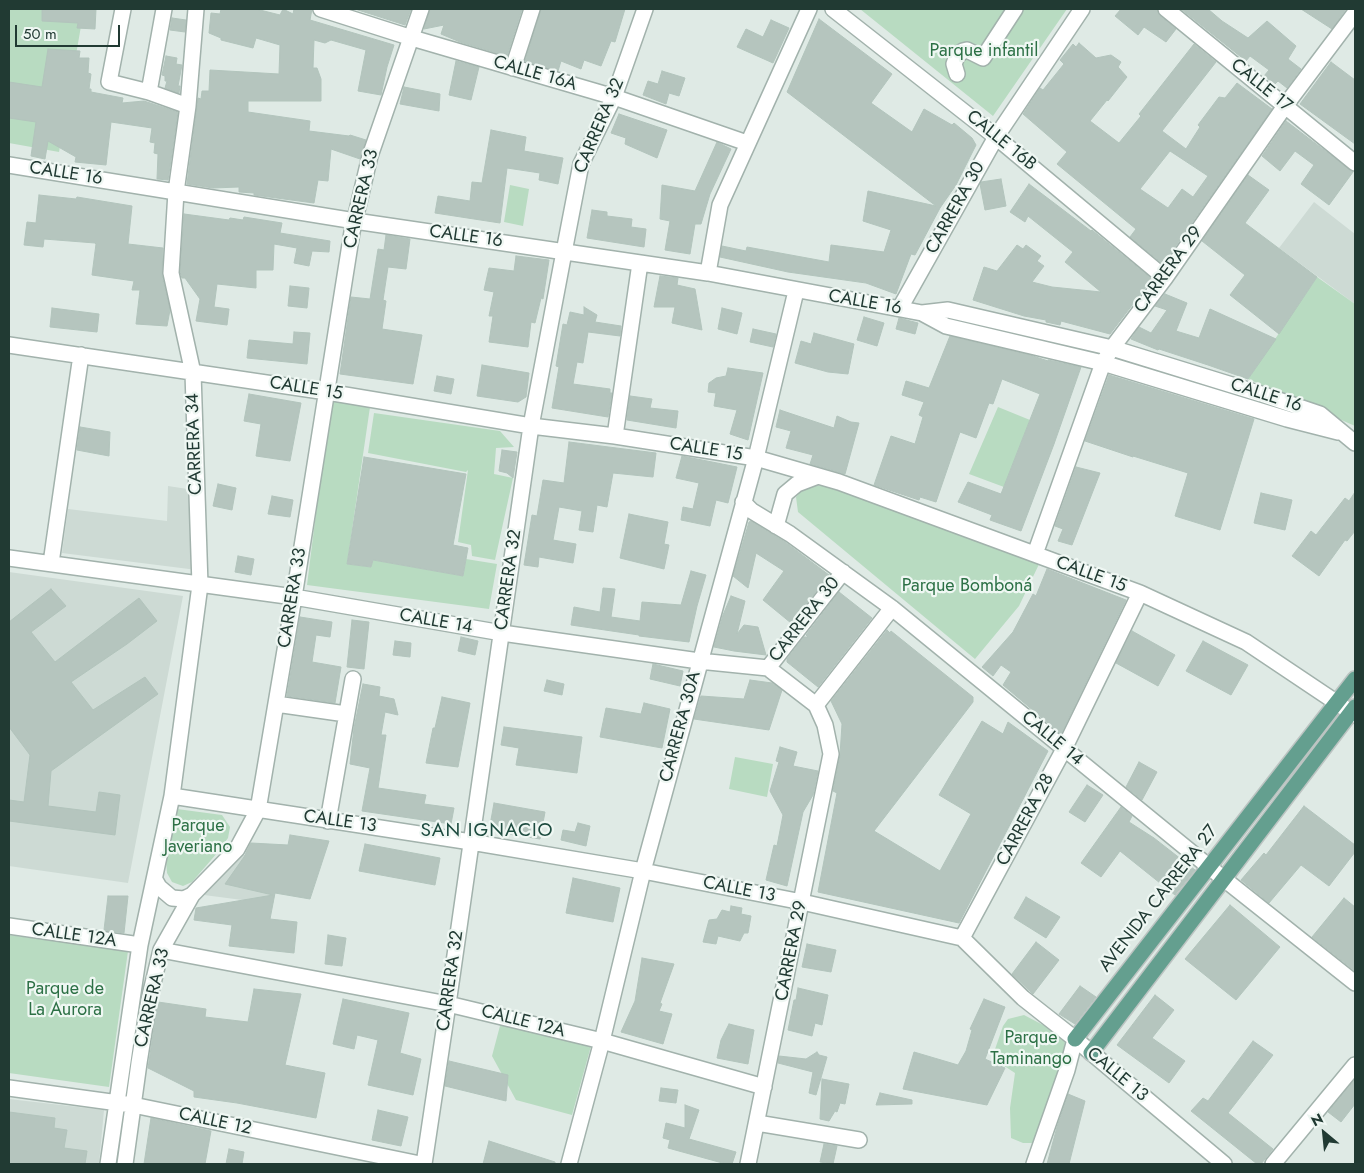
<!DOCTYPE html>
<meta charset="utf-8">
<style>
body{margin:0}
#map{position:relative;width:1364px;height:1173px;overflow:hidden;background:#dfeae5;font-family:Jost,sans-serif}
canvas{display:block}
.frame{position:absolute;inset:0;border:10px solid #213a33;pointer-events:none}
.north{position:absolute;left:1299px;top:1108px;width:50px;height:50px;-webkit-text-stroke:4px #eff7f3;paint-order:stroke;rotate:332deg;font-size:14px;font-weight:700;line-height:20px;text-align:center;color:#213a33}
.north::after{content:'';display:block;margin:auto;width:18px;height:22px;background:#213a33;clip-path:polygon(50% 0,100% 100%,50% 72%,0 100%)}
.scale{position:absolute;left:15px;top:25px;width:105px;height:22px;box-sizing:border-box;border:2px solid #213a33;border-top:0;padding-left:6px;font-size:15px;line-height:18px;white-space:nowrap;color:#213a33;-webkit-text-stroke:4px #eff7f3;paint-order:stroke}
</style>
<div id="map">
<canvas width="1364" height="1173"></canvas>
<div class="frame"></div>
<div class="north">N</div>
<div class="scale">50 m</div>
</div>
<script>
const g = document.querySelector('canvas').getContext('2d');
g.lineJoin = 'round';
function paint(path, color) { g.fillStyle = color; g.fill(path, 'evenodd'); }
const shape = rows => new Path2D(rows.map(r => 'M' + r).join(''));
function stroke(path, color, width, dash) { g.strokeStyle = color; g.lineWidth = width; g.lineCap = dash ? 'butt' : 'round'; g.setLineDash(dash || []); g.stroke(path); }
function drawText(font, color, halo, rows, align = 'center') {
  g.font = font + ' Jost,sans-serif'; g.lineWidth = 4.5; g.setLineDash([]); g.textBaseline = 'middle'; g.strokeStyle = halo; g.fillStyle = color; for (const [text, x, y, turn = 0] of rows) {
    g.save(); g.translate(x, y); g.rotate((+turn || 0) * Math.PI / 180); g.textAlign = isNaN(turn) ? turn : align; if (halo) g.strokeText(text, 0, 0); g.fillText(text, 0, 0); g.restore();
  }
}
paint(shape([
 [1314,202,1355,234,1355,304,1279,248],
 [168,486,194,490,197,570,62,553,68,509,167,521],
 [9,572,183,596,128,883,9,866],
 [247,843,284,845,273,904,204,895,236,854,245,855],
 [9,1099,104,1110,99,1164,9,1164]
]), '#cddad4');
paint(shape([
 [9,9,84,9,59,152,9,143],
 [860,9,1067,9,993,116],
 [510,185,529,189,523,226,504,222],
 [1317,277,1355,304,1355,426,1248,379],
 [330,401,370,407,347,564,371,567,373,560,463,576,466,559,497,564,489,609,307,585],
 [998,407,1030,420,1004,487,969,474],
 [374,413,500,431,514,447,496,448,494,474,513,478,495,560,472,556,471,545,458,542,468,470,466,472,368,453],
 [806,486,827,486,1041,560,1019,606,975,659,798,512,796,497],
 [735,757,773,764,767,797,729,789],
 [177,809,222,815,230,827,228,838,218,852,192,882,183,886,172,882,167,873,166,861],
 [9,935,128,951,109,1087,9,1073],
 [1024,1015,1045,1026,1065,1041,1060,1078,1033,1143,1023,1143,1011,1138,1010,1108,1015,1073,992,1058,1003,1026,1008,1019],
 [501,1022,591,1046,572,1115,516,1100,492,1056]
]), '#b8dbc1');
const building = shape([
 [42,9,96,9,95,29,77,28,78,23,42,21,42,9],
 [221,9,256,9,280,15,283,9,293,14,294,9,312,9,310,20,394,45,387,67,381,95,358,91,366,50,331,40,325,43,314,40,313,68,317,68,321,79,321,101,248,101,248,112,310,121,309,131,349,136,350,135,366,140,360,159,331,149,328,181,318,180,314,203,254,195,254,193,239,192,239,187,213,188,187,184,198,98,201,99,202,91,209,91,210,70,279,74,280,45,256,38,253,48,221,40,221,38,209,33,211,13,220,14,221,9],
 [355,9,411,9,405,25,355,9],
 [430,9,522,9,507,56,460,42,441,34,444,25,424,29,430,9],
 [541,9,625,9,615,42,611,41,601,66,584,60,581,69,561,61,558,71,525,61,541,9],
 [1121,9,1157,9,1160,16,1176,29,1166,42,1144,27,1138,35,1115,16,1121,9],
 [1181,9,1208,9,1222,21,1248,38,1267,21,1296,46,1288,59,1301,69,1287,88,1278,81,1275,84,1264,76,1269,70,1250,56,1246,61,1181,9],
 [1301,9,1346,9,1332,29,1301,9],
 [172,18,186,20,185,32,170,30,172,18],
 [819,19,892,74,871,103,912,132,924,109,952,125,954,123,972,138,976,145,956,185,940,208,915,255,911,254,896,294,866,283,788,272,720,257,722,246,746,251,747,247,829,262,831,245,884,252,891,230,863,221,868,191,936,206,787,92,819,19],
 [771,20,789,28,773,63,737,47,746,29,763,37,771,20],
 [1079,43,1096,58,1111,55,1121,62,1118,67,1127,77,1108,101,1107,100,1090,121,1119,143,1141,116,1139,114,1194,44,1216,62,1162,131,1186,149,1200,127,1198,125,1219,97,1225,98,1237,83,1272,109,1163,264,1130,237,1136,229,1057,164,1067,152,1023,114,1040,88,1043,90,1064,64,1060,60,1073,44,1076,47,1079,43],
 [1170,151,1208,176,1193,197,1182,189,1168,208,1140,189,1170,151],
 [48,49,80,51,79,58,89,58,88,73,91,74,89,89,91,89,91,92,123,98,122,103,144,101,178,112,168,180,157,179,158,154,154,153,155,143,150,142,152,128,111,122,106,165,75,162,76,157,48,141,45,159,31,156,36,122,9,118,9,82,42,87,48,49],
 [166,56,177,58,176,64,182,65,178,86,180,86,179,93,165,88,167,81,165,81,165,76,162,75,166,56],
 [456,61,479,67,471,100,449,95,456,61],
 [1331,62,1355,80,1355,144,1300,104,1331,62],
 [662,71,685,78,679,96,669,93,666,104,643,95,648,81,658,84,662,71],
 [404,87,440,94,439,111,400,104,404,87],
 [619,114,667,130,657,158,625,144,626,138,611,133,619,114],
 [1286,121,1353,172,1329,205,1301,184,1314,165,1295,151,1280,171,1262,156,1286,121],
 [491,130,526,137,524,151,563,158,558,184,539,180,540,173,507,168,500,223,435,213,438,196,470,201,472,182,482,183,491,130],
 [717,142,731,149,710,194,701,224,695,224,690,254,665,250,670,221,660,219,662,185,695,191,717,142],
 [1248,175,1269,190,1245,223,1317,277,1279,334,1230,295,1245,275,1202,241,1248,175],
 [1001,179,1006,206,985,210,980,184,981,182,1001,179],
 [1029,184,1091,231,1092,230,1152,279,1110,334,1061,321,1060,325,1046,322,1046,320,1024,316,973,300,984,267,997,271,1017,245,1023,249,1026,245,1041,256,1037,261,1044,266,1032,282,1052,287,1101,292,1065,262,1073,252,1028,216,1025,222,1010,212,1029,184],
 [39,195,76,199,77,197,132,206,128,244,163,248,162,275,170,310,167,326,136,324,140,290,132,290,134,281,92,275,96,244,95,243,44,239,43,247,24,245,27,222,36,223,39,195],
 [592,210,607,212,607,216,632,219,631,227,646,229,644,247,587,238,592,210],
 [184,214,229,220,230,218,243,220,244,217,282,223,280,233,330,241,329,252,312,251,309,266,294,263,297,248,274,244,273,270,256,270,256,288,217,284,214,307,229,309,227,325,196,321,200,299,185,278,182,278,180,272,184,214],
 [386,235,410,239,406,269,388,267,383,300,386,301,382,329,422,335,413,384,340,374,351,297,370,299,378,249,384,250,386,235],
 [516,256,549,260,543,299,541,298,535,323,531,322,528,347,489,342,493,316,489,316,494,292,484,290,489,268,514,271,516,256],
 [660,276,678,278,677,285,695,289,702,330,672,323,675,307,654,307,660,276],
 [290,286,309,288,307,308,288,306,290,286],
 [1165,294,1187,303,1176,331,1199,338,1210,309,1276,339,1248,379,1208,365,1159,349,1158,350,1131,339,1139,327,1151,333,1167,310,1155,306,1165,294],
 [584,307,597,315,595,322,621,326,620,336,588,332,583,363,577,362,573,384,610,389,610,393,612,393,608,417,552,408,559,367,556,366,563,324,567,325,570,312,584,315,584,307],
 [52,308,99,314,97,332,50,327,52,308],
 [722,308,742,313,737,334,718,329,722,308],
 [864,317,884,323,877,346,857,340,864,317],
 [899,318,918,323,915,334,896,329,899,318],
 [753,329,776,334,773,347,750,342,753,329],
 [294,332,310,333,307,364,247,358,249,340,293,344,294,332],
 [814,333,854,344,848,374,828,372,795,363,801,341,811,344,814,333],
 [950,336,1030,355,1048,361,1048,360,1081,367,1054,444,1021,531,990,520,992,515,958,502,968,482,1001,494,1040,394,1002,379,993,404,989,403,976,438,960,432,936,502,920,497,919,500,874,485,891,436,915,444,923,417,919,415,924,402,902,395,906,381,929,388,950,336],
 [482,365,529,373,526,397,518,402,477,396,482,365],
 [728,368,763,373,748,440,730,434,737,410,714,406,716,393,708,392,709,383,716,378,726,376,728,368],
 [1109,375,1254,419,1220,530,1175,516,1188,473,1133,456,1133,457,1085,441,1109,375],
 [437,376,454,379,451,394,434,391,437,376],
 [249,394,301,403,290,461,256,456,261,424,244,421,249,394],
 [630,396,652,399,650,408,678,411,676,428,627,420,630,396],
 [780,410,834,428,837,416,851,422,859,423,845,474,810,464,813,455,786,448,791,431,776,427,780,410],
 [80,427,110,432,109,456,77,450,80,427],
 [569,442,656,453,653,477,613,473,607,507,597,505,593,532,579,530,582,511,559,507,553,540,576,544,573,563,539,557,538,567,524,565,532,515,537,516,543,480,564,483,569,442],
 [502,450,517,452,513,478,507,473,499,471,502,450],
 [682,456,737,467,728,503,716,500,710,526,681,520,683,507,693,509,699,483,676,478,682,456],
 [364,457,466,474,453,545,468,548,463,576,373,560,371,567,347,564,364,457],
 [1076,467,1100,473,1072,545,1058,541,1063,529,1055,526,1076,467],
 [218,484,236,488,232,510,213,506,218,484],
 [1355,492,1355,531,1347,541,1345,540,1319,576,1292,556,1311,531,1316,535,1345,498,1349,501,1355,492],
 [1261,493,1292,500,1285,530,1254,523,1261,493],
 [272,496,293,500,290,517,268,514,272,496],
 [629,514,668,522,664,544,669,545,664,569,620,558,629,514],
 [751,521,785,542,829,575,791,623,763,600,784,571,756,553,748,588,733,576,749,522,751,521],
 [238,556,254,559,251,575,235,572,238,556],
 [1047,569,1126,600,1061,734,1003,685,1011,672,1001,665,993,676,982,667,1013,632,1033,594,1036,596,1047,569],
 [691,571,706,575,697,606,689,642,639,636,639,635,571,625,574,607,600,612,603,588,615,589,611,617,640,621,642,602,681,605,691,571],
 [51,589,66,606,31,632,55,662,139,598,157,621,127,644,71,682,93,710,145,677,158,694,51,771,48,806,96,812,99,792,120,795,115,835,9,821,9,800,24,802,30,755,9,727,9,622,51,589],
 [839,592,872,618,818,687,787,662,787,659,804,637,808,637,806,635,839,592],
 [731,596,745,601,737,634,744,625,758,627,766,655,734,651,714,647,723,615,731,596],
 [300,617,332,622,330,637,316,635,312,662,341,667,335,703,287,696,300,617],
 [352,620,369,622,364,669,347,667,352,620],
 [887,630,890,633,891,631,973,697,973,702,874,831,940,871,971,814,939,795,982,721,1003,734,1008,722,1048,751,959,923,818,892,837,793,833,791,840,755,842,724,831,701,887,630],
 [1132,631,1175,655,1158,686,1116,663,1132,631],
 [461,637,478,641,475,655,458,651,461,637],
 [395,641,411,643,410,657,393,655,395,641],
 [1203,641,1248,665,1231,695,1186,671,1203,641],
 [653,664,683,671,680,686,650,679,653,664],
 [547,680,564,684,562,695,544,691,547,680],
 [750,680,772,683,782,690,769,730,694,719,701,696,744,699,750,680],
 [363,684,380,687,379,696,394,699,398,715,385,712,381,735,386,735,378,788,426,795,424,804,454,808,451,824,362,811,370,768,350,764,354,728,363,684],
 [442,697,470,703,458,767,426,763,433,728,435,728,442,697],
 [644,703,670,709,662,748,600,737,606,708,641,714,644,703],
 [504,727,582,737,577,773,516,765,519,748,501,745,504,727],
 [780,747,797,752,793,766,818,771,813,795,803,812,787,886,766,880,774,845,777,846,783,815,770,791,779,762,776,761,780,747],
 [1139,762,1157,772,1142,800,1126,787,1139,762],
 [1087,785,1103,795,1085,822,1069,812,1087,785],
 [494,803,545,812,540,839,489,831,494,803],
 [1304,806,1355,845,1355,852,1329,886,1301,865,1269,903,1241,880,1264,853,1266,855,1304,806],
 [1121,807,1132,816,1129,822,1154,838,1195,870,1175,895,1120,851,1101,877,1081,863,1121,807],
 [578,823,590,826,586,846,561,840,563,830,575,832,578,823],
 [290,835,329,841,310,899,275,893,270,919,297,922,294,953,229,946,232,925,194,920,196,908,273,895,225,884,244,857,251,843,288,845,290,835],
 [365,844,440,858,435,885,359,871,365,844],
 [573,878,620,888,613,922,566,913,573,878],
 [108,896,128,896,124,933,104,930,108,896],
 [1026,897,1060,917,1046,938,1014,918,1026,897],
 [1344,898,1355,907,1355,971,1312,937,1344,898],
 [1230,905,1280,947,1236,1000,1185,959,1230,905],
 [731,906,742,908,741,914,751,916,748,933,744,933,740,941,718,936,716,944,703,942,709,920,717,919,722,910,730,912,731,906],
 [328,935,346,938,342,966,325,964,328,935],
 [1036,942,1059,960,1033,994,1012,974,1036,942],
 [807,944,836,950,831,972,802,967,807,944],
 [642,958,674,964,660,1003,662,1004,659,1011,672,1014,663,1044,621,1032,635,1001,642,958],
 [1080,986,1096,997,1075,1024,1059,1014,1080,986],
 [798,988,828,995,822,1025,815,1023,812,1036,788,1030,794,1000,796,1000,798,988],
 [254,989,301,994,285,1065,325,1073,316,1118,237,1103,194,1097,194,1091,148,1068,158,1002,206,1009,205,1017,248,1022,254,989],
 [1155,995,1174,1010,1152,1038,1185,1061,1169,1083,1117,1045,1155,995],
 [343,999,409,1013,400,1053,421,1059,413,1095,368,1085,378,1040,357,1035,354,1049,333,1044,343,999],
 [984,999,1005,1007,985,1059,1005,1068,987,1105,903,1089,914,1052,958,1065,966,1051,972,1030,970,1029,984,999],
 [729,1024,754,1030,748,1064,717,1058,721,1040,729,1024],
 [1253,1041,1273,1055,1228,1113,1273,1149,1261,1164,1257,1164,1191,1111,1203,1098,1208,1101,1253,1041],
 [817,1052,819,1055,827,1057,816,1095,809,1093,813,1072,778,1063,779,1056,806,1059,817,1052],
 [449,1061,508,1075,506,1101,445,1086,449,1061],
 [822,1079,849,1084,845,1104,840,1103,837,1112,835,1111,829,1121,820,1119,822,1079],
 [1355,1079,1355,1104,1341,1122,1328,1112,1355,1079],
 [661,1088,678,1090,676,1103,659,1101,661,1088],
 [880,1093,912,1100,912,1104,876,1105,880,1093],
 [1068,1094,1085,1101,1069,1164,1047,1164,1057,1127,1068,1094],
 [685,1105,699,1110,689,1139,736,1152,732,1164,726,1164,668,1148,670,1140,663,1138,666,1123,685,1128,685,1105],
 [378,1110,408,1117,401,1146,372,1140,378,1110],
 [9,1112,55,1118,54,1128,67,1130,64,1148,87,1151,85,1164,9,1164,9,1112],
 [151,1118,211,1131,205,1164,144,1164,151,1118],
 [489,1141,555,1162,555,1164,483,1164,489,1141],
 [824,1144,837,1146,833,1164,820,1162,824,1144],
 [229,1149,244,1152,242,1164,226,1164,229,1149]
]);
paint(building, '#b5c5be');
stroke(building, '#b2c4bc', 1);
const minor = shape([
 [123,9,109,82,149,92,188,106],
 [321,9,412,38,614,97,747,143],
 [833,9,996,137,1165,278],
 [1166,9,1355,163],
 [513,68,532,9],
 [957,74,954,64,957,56,963,51,967,50,983,58,1015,9],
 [149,92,164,9],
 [9,165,355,221,708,273,922,313,948,310,1112,348,1261,394,1320,414,1355,443],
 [708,273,720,205,809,9],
 [900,308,996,137,1082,9],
 [922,313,946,326,1103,363,1287,419,1338,432],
 [9,345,327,392,531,426,615,436,756,458,839,482,1140,593,1246,642,1355,715],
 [615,436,640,263],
 [743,502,752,511,790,534,892,608,1224,879,1355,983],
 [776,526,785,494,797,484,818,476],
 [1035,554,1103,363,1112,348,1165,278,1285,106,1355,13],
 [9,558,294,597,502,633,699,661,768,668,816,705,825,725,831,754,748,1164],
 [51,563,81,355],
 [768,668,843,572],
 [276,704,346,714],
 [816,705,892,608],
 [172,796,471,842,643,871,802,902,962,938,1023,998,1075,1039,1224,1164],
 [328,821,353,679],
 [155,880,159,887,172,898,184,899,192,895],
 [9,926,140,945],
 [962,938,1064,749,1140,593],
 [161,950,448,1004,602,1041,764,1087],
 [9,1088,133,1105,420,1164],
 [757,1123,859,1140],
 [108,1164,140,945,172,796,200,585,193,373,171,273,176,192,188,106,196,9],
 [125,1164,139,1063,149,1000,161,950,192,895,237,849,258,810,294,597,352,232,370,156,421,9],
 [424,1164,448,1004,531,426,564,252,581,164,614,97,645,9],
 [569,1164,602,1041,643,871,756,458,796,291],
 [1034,1164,1067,1070,1075,1039],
 [1273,1164,1355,1065]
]);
const major = shape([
 [1075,1039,1355,679],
 [1091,1053,1355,707]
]);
stroke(minor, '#a2b2ac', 18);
stroke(major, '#bcc4c2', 18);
stroke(minor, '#fff', 15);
stroke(major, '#649f8f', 15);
drawText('18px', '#2c7045', '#eff7f3', [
 ["Parque infantil",984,52],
 ["Parque Bomboná",967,587],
 ["Parque",198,827],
 ["Javeriano",198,848],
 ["Parque de",65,990],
 ["La Aurora",65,1011],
 ["Parque",1031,1039],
 ["Taminango",1031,1060]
]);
drawText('18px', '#213a33', '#eff7f3', [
 ["CALLE 16A",535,74,16],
 ["CALLE 17",1261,86,39],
 ["CARRERA 32",600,126,-67],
 ["CALLE 16B",1001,141,39],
 ["CALLE 16",66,174,9],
 ["CARRERA 33",362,199,-77],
 ["CARRERA 30",956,208,-61],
 ["CALLE 16",466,237,8],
 ["CARRERA 29",1169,270,-54],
 ["CALLE 16",865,303,10],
 ["CALLE 15",306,389,9],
 ["CALLE 16",1266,396,18],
 ["CARRERA 34",195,444,-92],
 ["CALLE 15",706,450,9],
 ["CALLE 15",1091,575,20],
 ["CARRERA 32",509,580,-82],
 ["CARRERA 33",293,598,-81],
 ["CARRERA 30",805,620,-52],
 ["CALLE 14",436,622,10],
 ["CARRERA 30A",681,727,-75],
 ["CALLE 14",1052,739,40],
 ["CARRERA 28",1026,820,-62],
 ["CALLE 13",340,822,8],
 ["CALLE 13",739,890,11],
 ["AVENIDA CARRERA 27",1159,899,-52],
 ["CALLE 12A",74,936,8],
 ["CARRERA 29",792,951,-79],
 ["CARRERA 32",451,981,-82],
 ["CARRERA 33",153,998,-77],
 ["CALLE 12A",523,1022,14],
 ["CALLE 13",1117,1075,40],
 ["CALLE 12",215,1122,12]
]);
g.letterSpacing = '1px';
drawText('19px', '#1d4b3f', '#eff7f3', [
 ["SAN IGNACIO",487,831]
]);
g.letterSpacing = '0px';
</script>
